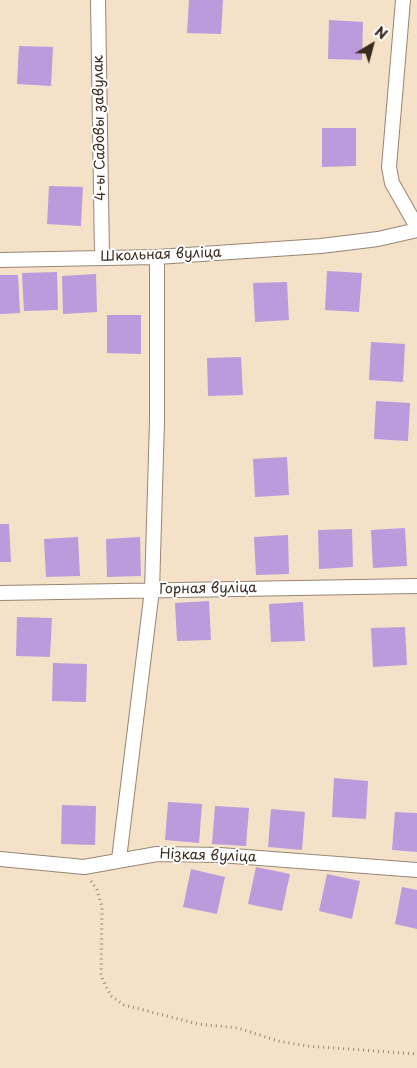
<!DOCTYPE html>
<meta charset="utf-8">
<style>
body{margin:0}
#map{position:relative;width:417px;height:1068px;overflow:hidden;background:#f5e1c8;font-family:"Playpen Sans",sans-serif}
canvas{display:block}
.north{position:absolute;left:347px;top:20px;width:50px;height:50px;-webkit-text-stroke:4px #fff;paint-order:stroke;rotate:37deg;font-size:14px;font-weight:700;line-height:20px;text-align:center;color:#3b2a1e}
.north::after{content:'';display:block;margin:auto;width:18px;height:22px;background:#3b2a1e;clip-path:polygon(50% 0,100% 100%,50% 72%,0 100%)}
</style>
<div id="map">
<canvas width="417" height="1068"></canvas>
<div class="north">N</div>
</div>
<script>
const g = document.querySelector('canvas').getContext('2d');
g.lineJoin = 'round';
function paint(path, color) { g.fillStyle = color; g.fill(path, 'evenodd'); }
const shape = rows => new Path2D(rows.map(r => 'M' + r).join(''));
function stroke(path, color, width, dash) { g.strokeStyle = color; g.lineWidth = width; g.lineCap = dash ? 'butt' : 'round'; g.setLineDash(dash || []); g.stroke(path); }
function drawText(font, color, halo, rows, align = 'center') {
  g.font = font + ' "Playpen Sans",sans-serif'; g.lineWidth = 4; g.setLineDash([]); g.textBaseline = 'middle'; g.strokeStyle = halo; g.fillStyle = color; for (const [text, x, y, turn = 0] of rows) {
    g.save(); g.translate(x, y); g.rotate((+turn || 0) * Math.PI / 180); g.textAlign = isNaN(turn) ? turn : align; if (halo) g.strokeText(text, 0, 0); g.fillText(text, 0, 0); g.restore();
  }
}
paint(shape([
 [189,0,223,0,221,34,187,33],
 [329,20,363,22,362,60,328,59],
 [19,46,53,47,51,86,17,84],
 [322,128,356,128,356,166,322,167],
 [49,186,83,187,81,226,47,224],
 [327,271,362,273,359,312,325,310],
 [57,272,58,310,24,311,22,273],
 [96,274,97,312,63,314,62,276],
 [0,275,18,275,20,313,0,314],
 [287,282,289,320,255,322,253,283],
 [107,315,141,315,141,354,107,353],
 [371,342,405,344,403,382,369,380],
 [241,357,243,395,208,396,207,358],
 [376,401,410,403,408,441,374,439],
 [287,457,289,495,255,497,253,459],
 [0,524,9,524,11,562,0,562],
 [405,528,407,566,373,568,371,530],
 [352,529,353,567,319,569,318,530],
 [288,535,289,574,256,575,254,537],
 [78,537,80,576,46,577,44,539],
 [140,537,141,576,107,577,106,539],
 [209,601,211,640,177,641,175,603],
 [303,602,305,641,271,642,269,604],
 [17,617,52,618,50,657,16,656],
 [405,627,407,665,373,667,371,628],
 [53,663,87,664,86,702,52,701],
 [334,778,368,781,366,819,332,817],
 [168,802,202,804,199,843,165,840],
 [62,805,96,806,95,845,61,844],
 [215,806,249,808,246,846,212,844],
 [271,809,305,812,302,850,268,847],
 [395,812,417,813,417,852,392,850],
 [256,867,290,874,282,911,248,904],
 [191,869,225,877,217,914,183,907],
 [327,874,360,881,352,919,319,911],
 [402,887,417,890,417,929,395,924]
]), '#bd9adc');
const street = shape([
 [98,0,102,257],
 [403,0,389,167,392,183,417,227],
 [0,260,157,257,321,246,378,239,417,230],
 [0,593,417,586],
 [0,859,84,867,157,854,220,855,417,870],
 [119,859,152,590,157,421,157,257]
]);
stroke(street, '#988673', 16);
stroke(shape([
 [91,881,97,890,102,907,101,976,111,996,124,1005,198,1024,238,1028,278,1041,307,1046,417,1054]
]), '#988673', 3, [1, 4]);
stroke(street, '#fff', 14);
drawText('14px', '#3b2a1e', '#fff', [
 ["4-ы Садовы завулак",100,128,-91],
 ["Школьная вуліца",161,255,-2],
 ["Горная вуліца",208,589,-1],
 ["Нізкая вуліца",208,856,2]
]);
</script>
